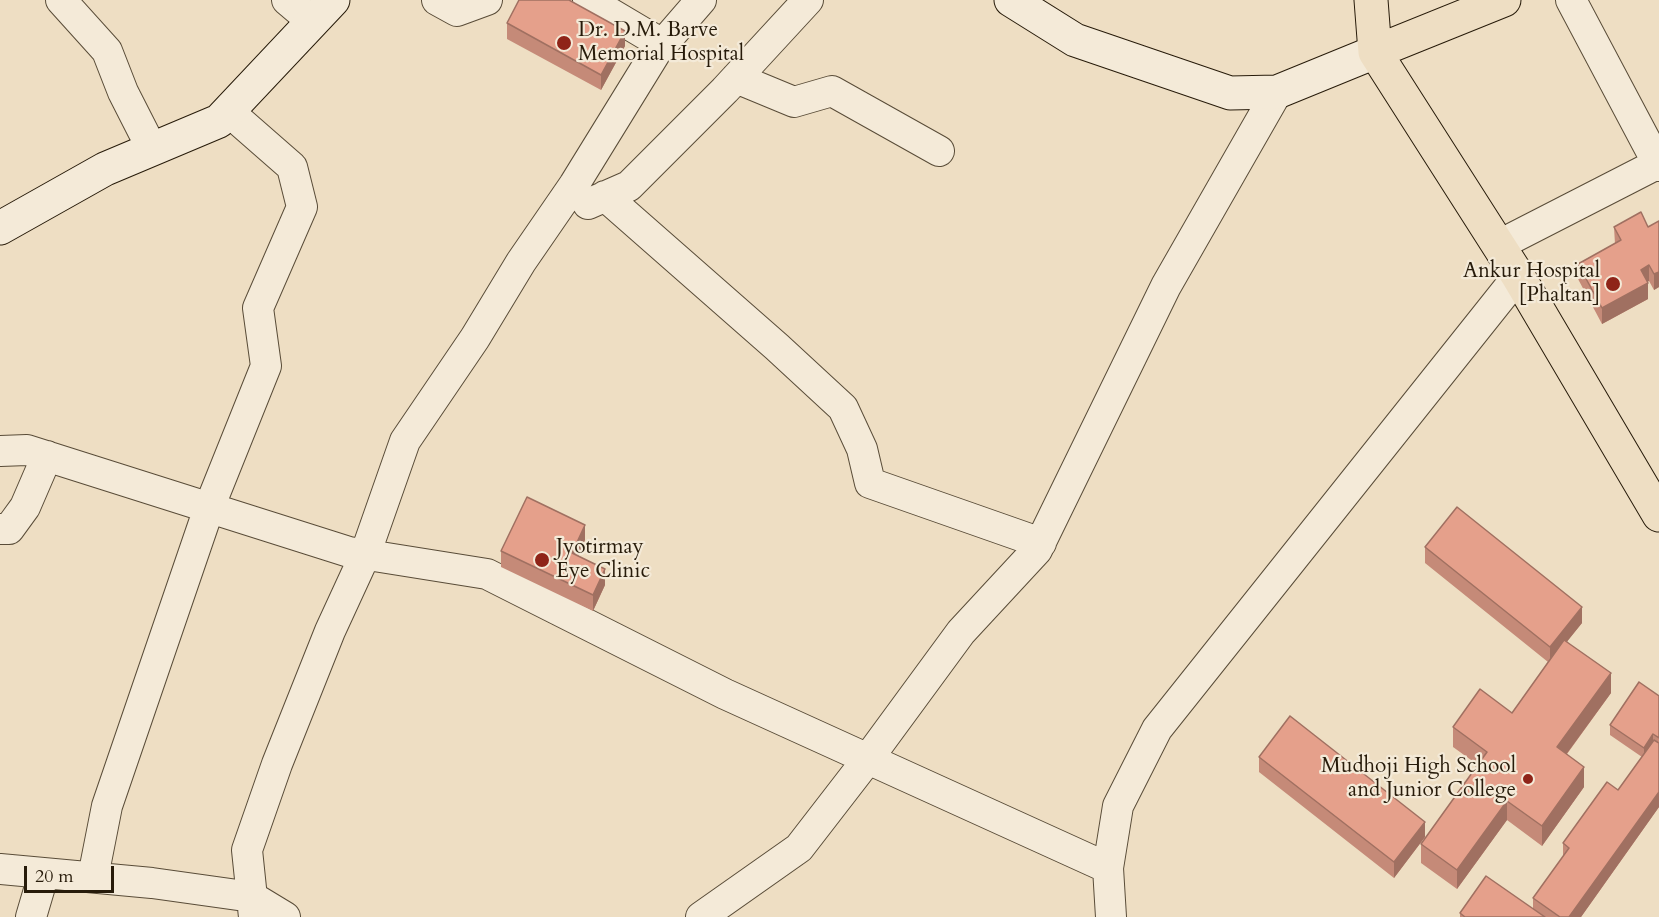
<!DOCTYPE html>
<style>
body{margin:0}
#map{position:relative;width:1659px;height:917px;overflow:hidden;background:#eedec3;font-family:Cardo,serif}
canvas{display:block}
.scale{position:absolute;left:24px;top:866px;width:90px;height:27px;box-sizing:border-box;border:3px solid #271b0a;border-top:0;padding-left:8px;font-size:18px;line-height:21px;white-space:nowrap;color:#271b0a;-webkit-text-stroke:4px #f4ead8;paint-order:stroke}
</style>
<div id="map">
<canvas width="1659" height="917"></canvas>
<div class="scale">20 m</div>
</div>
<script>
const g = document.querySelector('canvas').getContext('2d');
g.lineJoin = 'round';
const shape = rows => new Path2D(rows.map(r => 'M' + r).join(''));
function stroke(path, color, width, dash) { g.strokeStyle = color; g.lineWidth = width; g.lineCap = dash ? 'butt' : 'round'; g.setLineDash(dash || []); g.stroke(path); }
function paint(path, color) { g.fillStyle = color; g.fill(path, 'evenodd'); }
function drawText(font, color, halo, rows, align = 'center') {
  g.font = font + ' Cardo,serif'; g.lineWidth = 4.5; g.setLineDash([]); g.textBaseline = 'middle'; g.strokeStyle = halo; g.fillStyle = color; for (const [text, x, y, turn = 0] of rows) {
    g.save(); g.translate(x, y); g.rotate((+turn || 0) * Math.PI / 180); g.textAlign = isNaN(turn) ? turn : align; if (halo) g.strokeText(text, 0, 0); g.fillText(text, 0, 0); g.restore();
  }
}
const street = shape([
 [61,0,107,51,123,92,152,149],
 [287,0,313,22],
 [437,0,457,11,487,0],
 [588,0,662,44],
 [1571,0,1659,166],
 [736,78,794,102,832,91,939,151],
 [605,196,777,347,843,408,862,449,870,483,1041,543],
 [588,204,629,186,725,90,808,0],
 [1499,245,1659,163],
 [0,451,27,450,349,552,487,574,725,694,1108,868],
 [0,529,9,529,25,507,47,456],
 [0,869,152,883,252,897,285,917],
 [93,877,107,806,209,508,266,366,258,308,302,207,292,167,228,111],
 [31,917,44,873],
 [254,917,247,850,277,764,330,631,365,555,405,441,475,338,521,262,574,185,656,52,701,0],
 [701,917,799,848,867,760,961,632,1037,550,1166,286,1277,92],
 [1111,917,1108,868,1118,806,1157,729,1518,276]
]);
const secondary = shape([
 [1011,0,1075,40,1230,93,1277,92,1375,52],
 [0,228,105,169,219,121,333,0]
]);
const primary = shape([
 [1371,0,1375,52,1518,276,1659,515],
 [1375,52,1504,0]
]);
stroke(street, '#594c38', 32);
stroke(secondary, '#271b0a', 35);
stroke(primary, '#271b0a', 35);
stroke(street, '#f4ead8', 30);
stroke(secondary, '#f4ead8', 33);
stroke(primary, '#eedec3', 33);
paint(shape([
 [507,23,625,46,601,90,507,39],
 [1659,221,1659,287,1654,290,1649,281,1647,282,1648,299,1602,324,1578,279,1578,264,1615,244,1614,227,1648,227],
 [585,540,578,556,605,585,593,611,501,567,501,551],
 [1425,547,1582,623,1567,641,1611,693,1567,754,1584,787,1542,846,1507,820,1457,889,1421,863,1421,844,1478,765,1453,747,1453,727,1512,713,1548,662,1425,563],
 [1659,696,1659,807,1581,917,1460,917,1460,913,1533,909,1533,898,1563,857,1563,843,1618,790,1642,757,1610,735,1610,725],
 [1259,757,1425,837,1394,878,1259,772]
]), '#c58a78');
paint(shape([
 [625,31,625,46,601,90,601,75],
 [1649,265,1649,281,1641,285,1641,270],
 [1659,272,1659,287,1654,290,1654,274],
 [1648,283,1648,299,1602,324,1602,308],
 [585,525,585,540,572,569,572,553],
 [605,569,605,585,593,611,593,595],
 [1582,607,1582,623,1550,663,1550,647],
 [1611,673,1611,693,1557,767,1557,747],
 [1653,734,1653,745,1644,758,1644,748],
 [1584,767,1584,787,1542,846,1542,826],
 [1659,792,1659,807,1581,917,1569,917],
 [1507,801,1507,820,1457,889,1457,870],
 [1425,822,1425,837,1394,878,1394,862]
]), '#a07061');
const building = shape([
 [519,0,569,0,625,31,601,75,507,23,519,0],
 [1641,212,1648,227,1659,221,1659,272,1654,274,1649,265,1641,270,1648,283,1602,308,1578,264,1621,240,1614,227,1641,212],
 [527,497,585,525,572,553,605,569,593,595,501,551,527,497],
 [1457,507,1582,607,1550,647,1425,547,1457,507],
 [1564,640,1611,673,1557,747,1584,767,1542,826,1507,801,1457,870,1421,844,1487,752,1453,727,1480,689,1512,713,1564,640],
 [1639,682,1659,696,1659,738,1653,734,1644,748,1610,725,1639,682],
 [1290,716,1425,822,1394,862,1259,757,1290,716],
 [1654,740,1659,743,1659,792,1569,917,1560,917,1533,898,1569,848,1563,843,1607,782,1618,790,1654,740],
 [1486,876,1545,917,1465,917,1460,913,1486,876]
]);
paint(building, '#e5a08b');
stroke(building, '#a07061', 1.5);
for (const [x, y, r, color] of [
 [564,43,8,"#8f2418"],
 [1613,284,8,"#8f2418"],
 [542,560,8,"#8f2418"],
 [1528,779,6,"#8f2418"]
]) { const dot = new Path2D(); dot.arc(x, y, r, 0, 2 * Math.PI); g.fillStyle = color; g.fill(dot); stroke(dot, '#f4ead8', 2); }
drawText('21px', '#271b0a', '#f4ead8', [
 ["Dr. D.M. Barve",578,31],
 ["Memorial Hospital",578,55],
 ["Ankur Hospital",1600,272,"right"],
 ["[Phaltan]",1600,296,"right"],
 ["Jyotirmay",556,548],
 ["Eye Clinic",556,572],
 ["Mudhoji High School",1516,767,"right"],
 ["and Junior College",1516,791,"right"]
], 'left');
</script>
